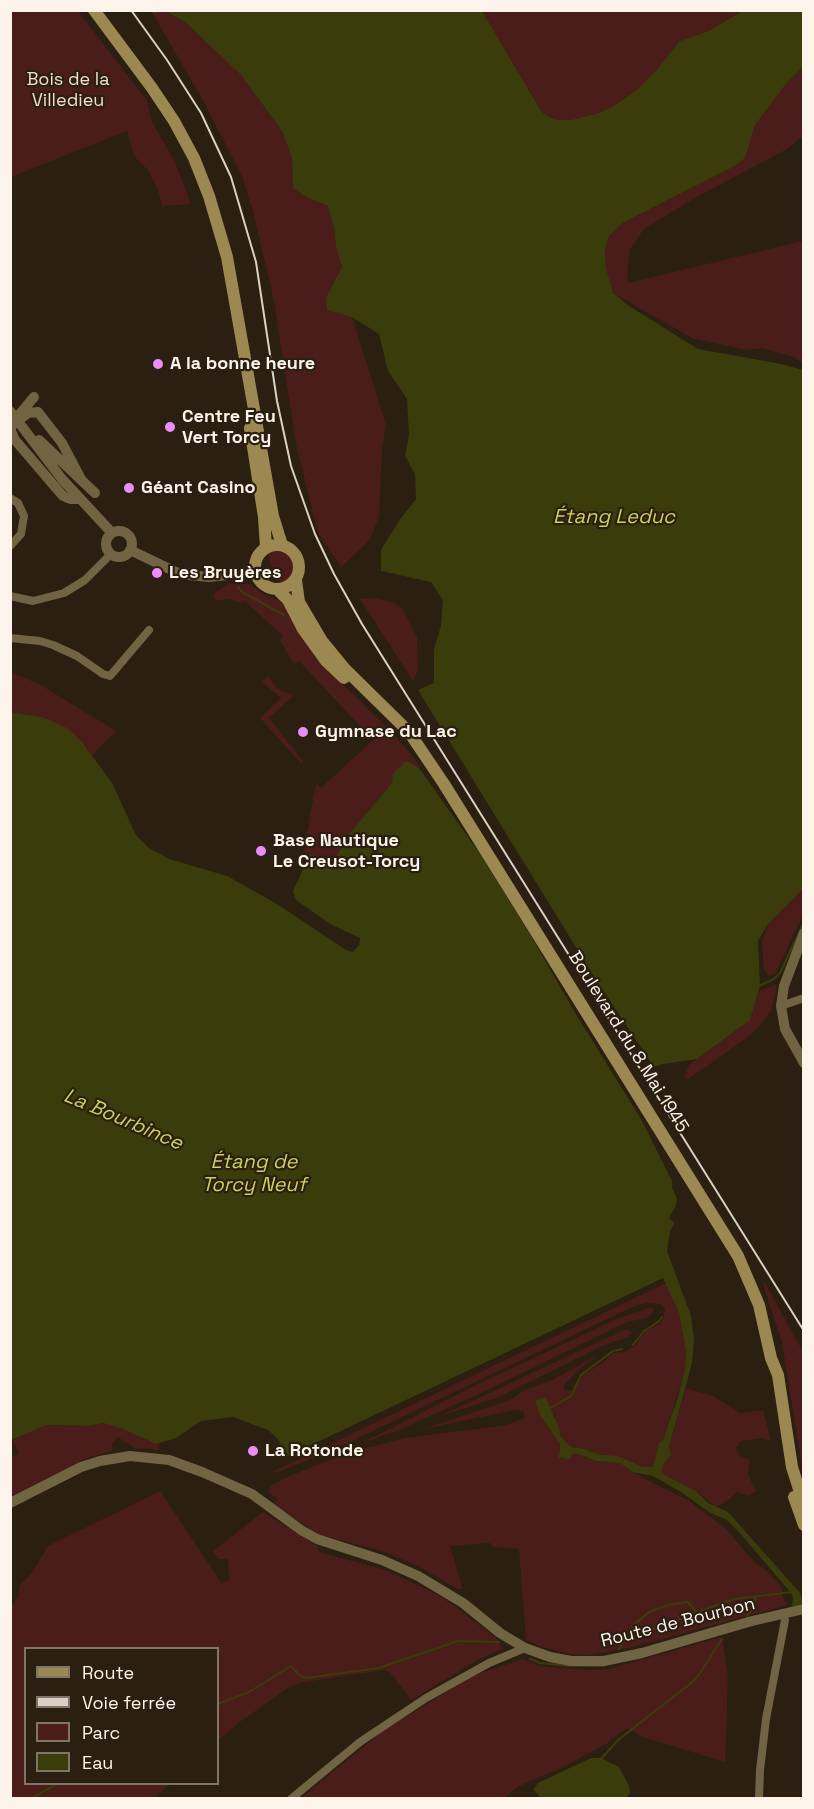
<!DOCTYPE html>
<meta charset="utf-8">
<style>
body{margin:0}
#map{position:relative;width:814px;height:1809px;overflow:hidden;background:#2b1f12;font-family:"Space Grotesk",sans-serif}
canvas{display:block}
.frame{position:absolute;inset:0;border:12px solid #fcf3eb;pointer-events:none}
.legend{position:absolute;left:24px;top:1647px;width:195px;height:138px;box-sizing:border-box;background:#2b1f12;border:2px solid #7f7469;margin:0;padding:8px 10px;list-style:none;font-size:18px;color:#fcf3eb}
.legend li{display:flex;align-items:center;gap:12px;height:30px}
.legend b{width:30px;border:2px solid #7f7469}
</style>
<div id="map">
<canvas width="814" height="1809"></canvas>
<div class="frame"></div>
<ul class="legend">
<li><b style="height:8px;background:#9c8952"></b>Route</li>
<li><b style="height:8px;background:#d9d0c7"></b>Voie ferrée</li>
<li><b style="height:16px;background:#4b1d1a"></b>Parc</li>
<li><b style="height:16px;background:#3a3d0b"></b>Eau</li>
</ul>
</div>
<script>
const g = document.querySelector('canvas').getContext('2d');
g.lineJoin = 'round';
function paint(path, color) { g.fillStyle = color; g.fill(path, 'evenodd'); }
const shape = rows => new Path2D(rows.map(r => 'M' + r).join(''));
function stroke(path, color, width, dash) { g.strokeStyle = color; g.lineWidth = width; g.lineCap = dash ? 'butt' : 'round'; g.setLineDash(dash || []); g.stroke(path); }
function drawText(font, color, halo, rows, align = 'center') {
  g.font = font + ' "Space Grotesk",sans-serif'; g.lineWidth = 4.5; g.setLineDash([]); g.textBaseline = 'middle'; g.strokeStyle = halo; g.fillStyle = color; for (const [text, x, y, turn = 0] of rows) {
    g.save(); g.translate(x, y); g.rotate((+turn || 0) * Math.PI / 180); g.textAlign = isNaN(turn) ? turn : align; if (halo) g.strokeText(text, 0, 0); g.fillText(text, 0, 0); g.restore();
  }
}
paint(shape([
 [11,10,78,11,147,101,151,120,175,162,191,204,162,206,158,190,148,170,134,156,127,131,11,177],
 [165,11,185,22,241,75,282,131,292,158,293,188,306,197,328,206,334,228,336,247,342,267,326,298,352,317,386,425,382,448,379,517,369,541,341,567,318,533,296,444,274,301,253,211,242,176,200,95,153,14],
 [482,11,742,11,709,31,680,41,654,73,638,89,614,106,599,113,571,120,558,120,547,116,541,111],
 [803,67,803,136,787,149,693,199,644,229,630,249,627,273,628,283,803,241,803,363,794,357,762,348,747,350,692,338,613,293,606,268,605,249,609,236,624,222,735,166,745,158,755,125,785,85],
 [274,550,285,552,292,559,294,564,295,569,291,579,282,585,270,562,269,551],
 [228,584,250,584,263,594,284,603,318,660,394,734,420,766,392,783,349,834,334,862,304,852,316,783,321,788,373,740,299,661,294,664,280,640,283,636,245,601,242,603,229,599,215,601,213,594],
 [374,598,395,603,402,608,417,637,418,670,413,681,360,599],
 [10,672,39,684,116,731,92,755,82,742,42,717,11,712],
 [268,675,276,688,292,695,292,697,269,718,303,761,301,763,260,718,281,698,262,682],
 [803,889,803,915,775,974,768,976,764,969,762,941,768,924],
 [777,984,772,1008,764,1021,752,1034,687,1080,685,1076,689,1065,750,1020,759,991],
 [764,1281,803,1352,803,1473,782,1342,764,1287],
 [666,1283,679,1313,686,1351,685,1370,666,1432,663,1440,659,1443,653,1468,643,1467,618,1456,597,1454,585,1449,571,1447,561,1437,554,1414,535,1401,540,1415,560,1444,560,1453,558,1456,578,1454,596,1461,620,1463,645,1479,688,1500,726,1529,754,1562,765,1569,781,1586,783,1598,788,1605,628,1648,588,1655,570,1654,546,1648,526,1640,519,1549,494,1547,490,1543,450,1546,463,1589,458,1589,416,1565,385,1552,318,1534,272,1503,278,1500,269,1493,270,1486,292,1475,350,1452,406,1438,485,1428,506,1425,525,1418,523,1411,515,1410,423,1429,510,1400,525,1390,552,1380,598,1355,573,1375,564,1385,564,1390,574,1391,583,1375,601,1364,613,1353,624,1352,635,1346,646,1331,660,1324,664,1317,665,1308,661,1304,645,1303,628,1309,333,1450,278,1472,270,1473],
 [649,1308,655,1309,648,1317,625,1323,481,1393,399,1430,360,1444,478,1384,617,1319],
 [624,1330,630,1330,632,1333,628,1337,602,1346,499,1397,438,1417],
 [686,1388,713,1396,740,1413,763,1410,771,1441,761,1438,741,1441,736,1448,740,1456,749,1459,748,1475,756,1491,749,1496,737,1492,727,1501,716,1507,696,1491,661,1473,664,1463,671,1455,669,1447],
 [103,1423,123,1429,156,1444,160,1443,158,1450,146,1448,136,1449,118,1437,112,1443,112,1451,89,1457,11,1496,11,1457,19,1453,12,1439,47,1425,88,1426],
 [160,1491,222,1584,229,1580,228,1559,219,1559,213,1551,263,1512,317,1546,319,1552,385,1570,442,1597,495,1637,503,1649,481,1658,411,1700,390,1672,384,1670,299,1683,288,1688,241,1721,218,1740,218,1648,26,1648,26,1784,170,1784,154,1798,11,1798,10,1608,19,1595,19,1586,31,1574,48,1546],
 [722,1637,728,1677,725,1762,643,1737,627,1728,606,1744,565,1766,517,1787,505,1798,301,1798,382,1732,472,1676,523,1659,539,1666,586,1670,609,1669]
]), '#4b1d1a');
paint(shape([
 [152,11,482,11,541,111,547,116,558,120,571,120,599,113,614,106,638,89,654,73,680,41,709,31,742,11,803,11,803,67,785,85,755,125,745,158,735,166,624,222,609,236,605,249,606,268,613,293,629,306,698,349,781,364,803,370,803,889,768,924,758,941,760,986,750,1020,697,1059,663,1064,654,1067,593,975,418,690,434,683,434,649,441,626,443,600,431,582,381,571,381,550,399,521,416,499,415,474,405,456,409,435,407,399,388,371,379,334,352,317,327,310,326,298,342,267,336,247,334,228,328,206,306,197,293,188,292,158,282,131,241,75,185,22,165,11,153,14],
 [10,712,42,717,67,728,82,742,112,783,136,835,149,848,169,859,227,876,277,904,346,950,353,952,359,945,360,938,332,925,296,900,293,891,310,854,334,861,349,834,392,783,393,774,406,761,419,768,480,854,528,931,577,1016,641,1119,672,1181,672,1188,677,1199,676,1205,669,1218,674,1223,670,1232,667,1251,691,1316,694,1339,692,1363,669,1447,671,1455,664,1463,661,1473,696,1491,708,1503,728,1512,800,1593,803,1604,792,1607,793,1598,791,1593,740,1533,727,1520,709,1512,681,1492,653,1476,633,1472,620,1463,596,1461,578,1454,572,1454,571,1457,568,1459,558,1457,560,1452,560,1444,540,1415,535,1401,545,1397,558,1425,561,1437,571,1447,585,1449,597,1454,618,1456,643,1467,653,1467,659,1443,663,1440,677,1400,685,1370,686,1351,679,1313,663,1278,288,1456,277,1438,268,1430,233,1417,201,1421,176,1438,156,1444,123,1429,103,1423,88,1426,47,1425,11,1440],
 [591,1758,601,1758,619,1767,629,1786,630,1793,626,1798,540,1798,539,1795,533,1790,538,1783]
]), '#3a3d0b');
stroke(shape([
 [238,587,242,592,284,615],
 [759,986,774,979,780,973,804,922],
 [633,1345,644,1331,658,1322,662,1317],
 [550,1408,571,1396,581,1375,613,1351,622,1349],
 [747,1616,753,1608,756,1597],
 [624,1640,637,1622,649,1612,668,1605,688,1602,697,1613],
 [619,1649,624,1640,722,1603,735,1599,792,1592],
 [530,1659,540,1663,568,1666,604,1666],
 [218,1704,249,1692,291,1666,300,1676,307,1678,379,1668,458,1641,499,1642],
 [599,1761,618,1740,690,1684,698,1676,722,1639],
 [32,1798,57,1784]
]), '#3a3d0b', 2);
stroke(shape([
 [10,498,18,503,24,516,21,534,10,546],
 [10,596,33,601,64,593,85,580,111,554],
 [10,638,40,641,53,645,77,656,103,674,110,676,149,630],
 [781,1006,804,998],
 [292,1798,360,1742,426,1698,489,1663,525,1648],
 [759,1798,760,1770,766,1719,785,1620,783,1614]
]), '#706442', 8);
stroke(shape([
 [19,415,34,397],
 [20,424,62,479,112,533],
 [39,440,95,493],
 [80,499,70,499,63,496,15,440,11,431,11,426,28,413,38,412,62,443,81,479],
 '106 544a13 13 0 1 1 26 0a13 13 0 1 1-26 0Z',
 [130,550,176,572,189,575,209,577,256,572],
 [804,933,784,986,781,1006,785,1029,804,1063],
 [10,1503,81,1467,100,1461,130,1456,169,1460,202,1472,252,1494,301,1530,317,1539,382,1560,418,1576,463,1603,500,1633,525,1648,550,1657,571,1661,604,1661,642,1653,752,1621,804,1609]
]), '#706442', 10);
stroke(shape([
 [94,10,152,88,174,121,194,158,209,196,227,257,273,516,282,545],
 [250,428,264,517,266,547],
 '255 567a22 22 0 1 1 44 0a22 22 0 1 1-44 0Z',
 [296,580,299,602,322,641,345,669,409,732,444,784,738,1256,759,1305,771,1358,778,1375,792,1467,804,1505],
 [277,589,288,600,303,629,326,661,344,678],
 [794,1497,804,1525]
]), '#9c8952', 12);
stroke(shape([
 [131,10,167,60,201,113,231,177,256,262,277,401,291,466,315,534,334,574,362,624,804,1331]
]), '#d9d0c7', 2);
stroke(shape([
 [10,411,20,424]
]), '#706442', 10);
for (const [x, y, r, color] of [
 [158,364,6,"#eb8dfb"],
 [170,427,6,"#eb8dfb"],
 [129,488,6,"#eb8dfb"],
 [157,573,6,"#eb8dfb"],
 [303,732,6,"#eb8dfb"],
 [261,851,6,"#eb8dfb"],
 [253,1451,6,"#eb8dfb"]
]) { const dot = new Path2D(); dot.arc(x, y, r, 0, 2 * Math.PI); g.fillStyle = color; g.fill(dot); stroke(dot, '#2b1f12', 2); }
drawText('18px', '#f2d9d6', '#2b1f12', [
 ["Bois de la",68,80],
 ["Villedieu",68,101]
]);
drawText('bold 18px', '#fcf3eb', '#2b1f12', [
 ["A la bonne heure",170,364],
 ["Centre Feu",182,417],
 ["Vert Torcy",182,438],
 ["Géant Casino",141,488],
 ["Les Bruyères",169,573],
 ["Gymnase du Lac",315,732],
 ["Base Nautique",273,841],
 ["Le Creusot-Torcy",273,862],
 ["La Rotonde",265,1451]
], 'left');
drawText('18px', '#fcf3eb', '#2b1f12', [
 ["Boulevard du 8 Mai 1945",628,1042,58],
 ["Route de Bourbon",678,1623,-14]
]);
drawText('italic 20px', '#cad259', '#2b1f12', [
 ["Étang Leduc",614,518],
 ["La Bourbince",123,1120,23],
 ["Étang de",254,1163],
 ["Torcy Neuf",254,1186]
]);
</script>
